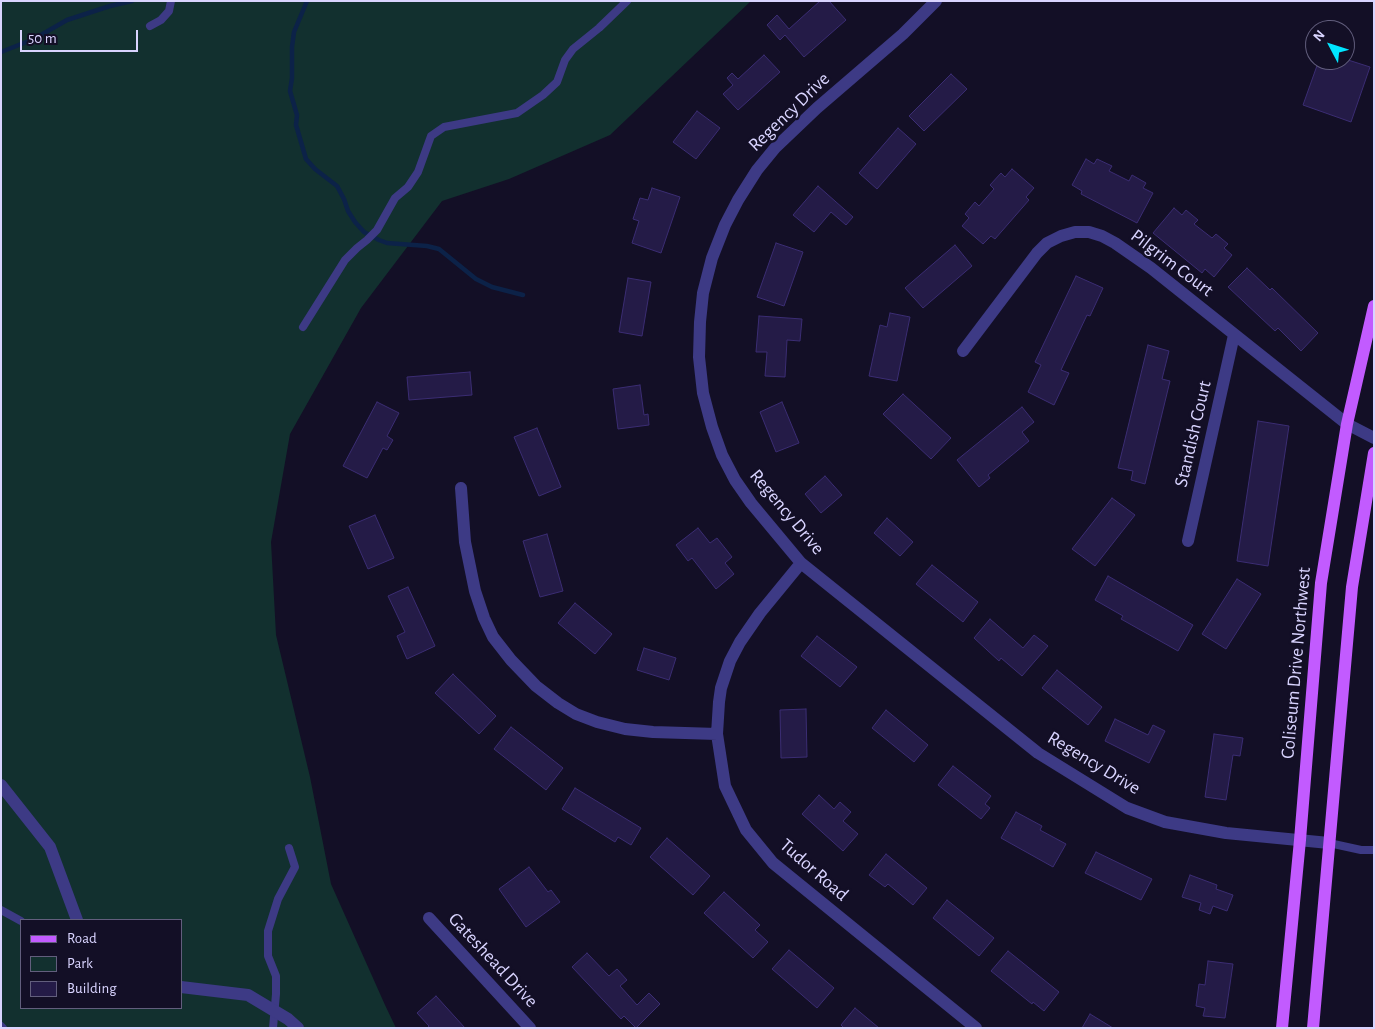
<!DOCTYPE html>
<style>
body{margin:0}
#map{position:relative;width:1375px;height:1029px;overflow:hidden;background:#130f26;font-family:"Alegreya Sans",sans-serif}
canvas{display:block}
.frame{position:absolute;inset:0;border:2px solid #d9d4ff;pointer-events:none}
.legend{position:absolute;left:20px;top:919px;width:162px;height:90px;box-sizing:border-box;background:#130f26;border:1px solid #625e7d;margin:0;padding:6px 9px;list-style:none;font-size:15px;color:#d9d4ff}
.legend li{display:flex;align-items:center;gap:10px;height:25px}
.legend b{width:25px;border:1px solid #625e7d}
.north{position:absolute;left:1305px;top:20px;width:50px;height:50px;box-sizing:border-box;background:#130f26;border:1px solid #625e7d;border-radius:50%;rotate:310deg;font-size:14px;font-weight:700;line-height:20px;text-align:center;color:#d9d4ff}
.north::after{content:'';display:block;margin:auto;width:18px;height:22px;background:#00e5ff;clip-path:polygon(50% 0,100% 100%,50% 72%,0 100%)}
.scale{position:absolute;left:20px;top:30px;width:118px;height:22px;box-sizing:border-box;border:2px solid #d9d4ff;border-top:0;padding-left:6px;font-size:15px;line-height:18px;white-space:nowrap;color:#d9d4ff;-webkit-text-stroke:4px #130f26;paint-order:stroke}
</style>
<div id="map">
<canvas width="1375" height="1029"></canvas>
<div class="frame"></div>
<ul class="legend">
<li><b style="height:6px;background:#c25bff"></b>Road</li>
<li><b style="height:14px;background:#12302f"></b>Park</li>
<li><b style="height:14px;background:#241b47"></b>Building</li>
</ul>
<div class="north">N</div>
<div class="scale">50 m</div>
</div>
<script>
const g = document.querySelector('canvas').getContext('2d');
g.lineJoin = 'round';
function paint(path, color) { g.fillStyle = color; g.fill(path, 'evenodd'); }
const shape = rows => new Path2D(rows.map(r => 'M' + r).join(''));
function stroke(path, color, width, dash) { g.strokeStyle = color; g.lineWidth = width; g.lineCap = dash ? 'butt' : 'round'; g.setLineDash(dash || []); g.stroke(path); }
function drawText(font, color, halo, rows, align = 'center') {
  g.font = font + ' "Alegreya Sans",sans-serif'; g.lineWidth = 5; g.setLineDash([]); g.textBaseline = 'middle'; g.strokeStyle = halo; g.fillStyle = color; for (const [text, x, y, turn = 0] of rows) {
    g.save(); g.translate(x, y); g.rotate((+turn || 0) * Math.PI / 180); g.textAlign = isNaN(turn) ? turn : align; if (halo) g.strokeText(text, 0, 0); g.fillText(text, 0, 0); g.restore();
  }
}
paint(shape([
 [1,1,751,1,610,135,509,179,442,201,361,308,290,434,271,542,276,635,310,777,331,884,385,1005,396,1028,1,1028],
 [21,920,181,920,181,1008,21,1008]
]), '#12302f');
stroke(shape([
 [307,1,294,32,292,47,292,78,290,91,297,115,296,125,306,159,315,169,337,186,344,199,348,211,355,222,364,232,379,240,387,243,427,246,439,249,476,279,492,287,523,295],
 [1,52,34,39,67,20,110,6,132,1]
]), '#0c2248', 4.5);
const building = shape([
 [820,1,829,1,846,20,804,57,785,35,780,40,767,25,777,15,789,29,820,1],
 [764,55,780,72,738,110,723,94,733,85,727,78,732,73,738,79,764,55],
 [1345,59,1370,67,1351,122,1303,105,1319,60,1345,60,1345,59],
 [951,74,967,89,924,131,909,116,951,74],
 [697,111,720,128,696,159,673,142,697,111],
 [898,128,916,144,877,189,859,173,898,128],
 [1086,159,1094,164,1097,159,1112,166,1109,171,1129,181,1132,175,1146,183,1143,188,1153,193,1137,223,1081,194,1082,191,1072,185,1086,159],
 [1012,169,1034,188,1026,197,1029,200,995,239,991,236,983,244,962,226,969,218,965,214,975,202,979,206,994,189,990,185,1001,173,1005,177,1012,169],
 [818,186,853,217,846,225,831,212,814,232,793,215,818,186],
 [652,188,680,197,661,253,632,243,639,221,633,219,640,198,648,200,652,188],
 [1174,208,1182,215,1186,210,1198,220,1194,224,1212,238,1216,234,1228,244,1224,248,1232,255,1214,277,1205,269,1202,273,1153,233,1174,208],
 [776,243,803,252,784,306,757,297,776,243],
 [955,245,972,266,923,308,905,288,955,245],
 [1247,268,1270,290,1272,288,1318,333,1301,351,1278,328,1275,331,1228,287,1247,268],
 [1076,276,1103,288,1090,316,1087,315,1061,370,1069,373,1054,405,1028,392,1041,365,1035,362,1076,276],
 [628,278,651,282,642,336,619,332,628,278],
 [890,313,910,317,897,381,869,376,880,325,887,327,890,313],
 [759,316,802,319,800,341,787,340,785,377,765,376,767,352,756,352,759,316],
 [1148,345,1169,351,1162,379,1170,381,1145,484,1131,480,1133,471,1118,468,1148,345],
 [470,372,472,395,409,400,407,377,470,372],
 [640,385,644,415,648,414,649,425,618,429,613,389,640,385],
 [903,394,951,438,931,459,883,414,903,394],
 [377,402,399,413,387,436,393,440,387,450,383,448,367,478,343,466,377,402],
 [782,402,799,443,776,452,760,412,782,402],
 [1022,407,1034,422,1022,432,1029,441,988,475,990,478,979,487,957,460,1022,407],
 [1258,421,1289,426,1268,566,1237,561,1258,421],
 [537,428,561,487,539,496,514,437,537,428],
 [825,476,842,495,821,513,805,494,825,476],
 [1112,498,1135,515,1095,566,1072,549,1112,498],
 [375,515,394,558,368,569,349,526,375,515],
 [887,518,913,542,900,556,874,533,887,518],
 [698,528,710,543,717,538,732,557,725,563,734,574,716,589,692,558,688,561,676,545,698,528],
 [547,534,563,591,540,597,523,541,547,534],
 [932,565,978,602,963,622,916,584,932,565],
 [1108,576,1193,625,1178,651,1121,619,1123,616,1095,600,1108,576],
 [1237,579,1261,594,1226,649,1202,634,1237,579],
 [408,587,435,646,407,659,397,636,405,632,388,596,408,587],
 [575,603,612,634,595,654,558,623,575,603],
 [990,619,1023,648,1034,635,1048,646,1022,676,1001,658,999,661,974,638,990,619],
 [817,636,857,667,840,687,801,656,817,636],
 [644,648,676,658,669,680,637,670,644,648],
 [1057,670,1102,707,1088,725,1042,688,1057,670],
 [453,674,496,716,479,734,435,693,453,674],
 [806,709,807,757,781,758,780,710,806,709],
 [886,710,928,745,914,762,872,728,886,710],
 [1115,719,1148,735,1153,725,1165,731,1149,763,1105,741,1115,719],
 [511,727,563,768,546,790,494,749,511,727],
 [1214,734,1243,738,1240,756,1233,755,1226,800,1205,797,1214,734],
 [953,766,991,796,985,804,990,808,981,819,938,785,953,766],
 [575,788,641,828,631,845,618,837,615,842,562,809,575,788],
 [819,795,834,809,840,802,851,812,843,821,858,834,843,851,802,814,819,795],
 [1016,812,1042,826,1040,830,1066,844,1053,867,1001,838,1016,812],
 [667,838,710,876,693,895,650,857,667,838],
 [1096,852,1152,879,1141,900,1085,873,1096,852],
 [886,854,927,888,913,905,888,884,885,887,869,875,886,854],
 [529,867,548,892,551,890,560,902,526,927,499,889,529,867],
 [1190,875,1217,885,1216,889,1233,895,1227,911,1213,906,1210,914,1199,910,1201,903,1182,897,1190,875],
 [724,892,760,925,755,930,768,942,753,958,704,913,724,892],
 [947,900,994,938,979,956,933,918,947,900],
 [789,950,834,988,817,1008,772,969,789,950],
 [1008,951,1059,992,1044,1011,1033,1002,1032,1004,991,971,1008,951],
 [587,953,609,976,617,969,627,980,620,986,637,1005,649,993,660,1004,636,1028,624,1016,621,1019,572,967,587,953],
 [1208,961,1233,964,1225,1018,1203,1016,1205,1008,1196,1006,1199,984,1205,985,1208,961],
 [436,996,465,1028,427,1028,429,1026,417,1013,436,996],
 [855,1008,879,1028,844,1028,841,1025,855,1008],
 [1090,1014,1113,1028,1082,1028,1090,1014]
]);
paint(building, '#241b47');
stroke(building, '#3b2d73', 1);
stroke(shape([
 [150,26,161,20,169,11,171,1],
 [303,327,345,260,357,248,367,240,377,230,395,198,408,187,418,172,431,136,444,127,517,113,543,95,557,82,565,60,573,49,599,28,627,1],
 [1329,843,1361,850,1374,850],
 [1,910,21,921],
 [1,1026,3,1028],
 [273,1028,276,994,276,976,268,956,268,931,278,899,295,867,289,848]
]), '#3d3a85', 8);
stroke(shape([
 [936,1,903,34,817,108,775,148,757,170,738,200,725,225,712,258,703,293,700,322,699,357,703,393,712,427,722,455,735,480,751,503,801,563,1038,753,1127,808,1165,822,1226,833,1329,843],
 [963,351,1037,253,1047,243,1061,236,1075,232,1089,232,1102,236,1115,243,1151,268,1347,424,1374,438],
 [461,488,465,542,475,591,484,618,493,637,511,660,536,686,558,703,576,714,597,722,625,729,653,732,717,734],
 [1188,541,1234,335],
 [801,563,760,613,740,642,730,661,721,688,719,702,717,734,725,786,746,830,773,863,976,1028],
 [1,785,50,847,77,920],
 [429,918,530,1028],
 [181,987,248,995,288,1019,298,1028]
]), '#3d3a85', 12);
stroke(shape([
 [1282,1028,1300,840,1321,583,1347,424,1374,306],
 [1313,1028,1352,587,1374,453]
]), '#c25bff', 12);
drawText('19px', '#d9d4ff', '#130f26', [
 ["Regency Drive",789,112,-44],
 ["Pilgrim Court",1172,263,37],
 ["Standish Court",1193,434,-77],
 ["Regency Drive",787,512,50],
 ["Coliseum Drive Northwest",1296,663,-85],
 ["Regency Drive",1094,763,31],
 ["Tudor Road",814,870,41],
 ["Gateshead Drive",493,960,47]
]);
</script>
